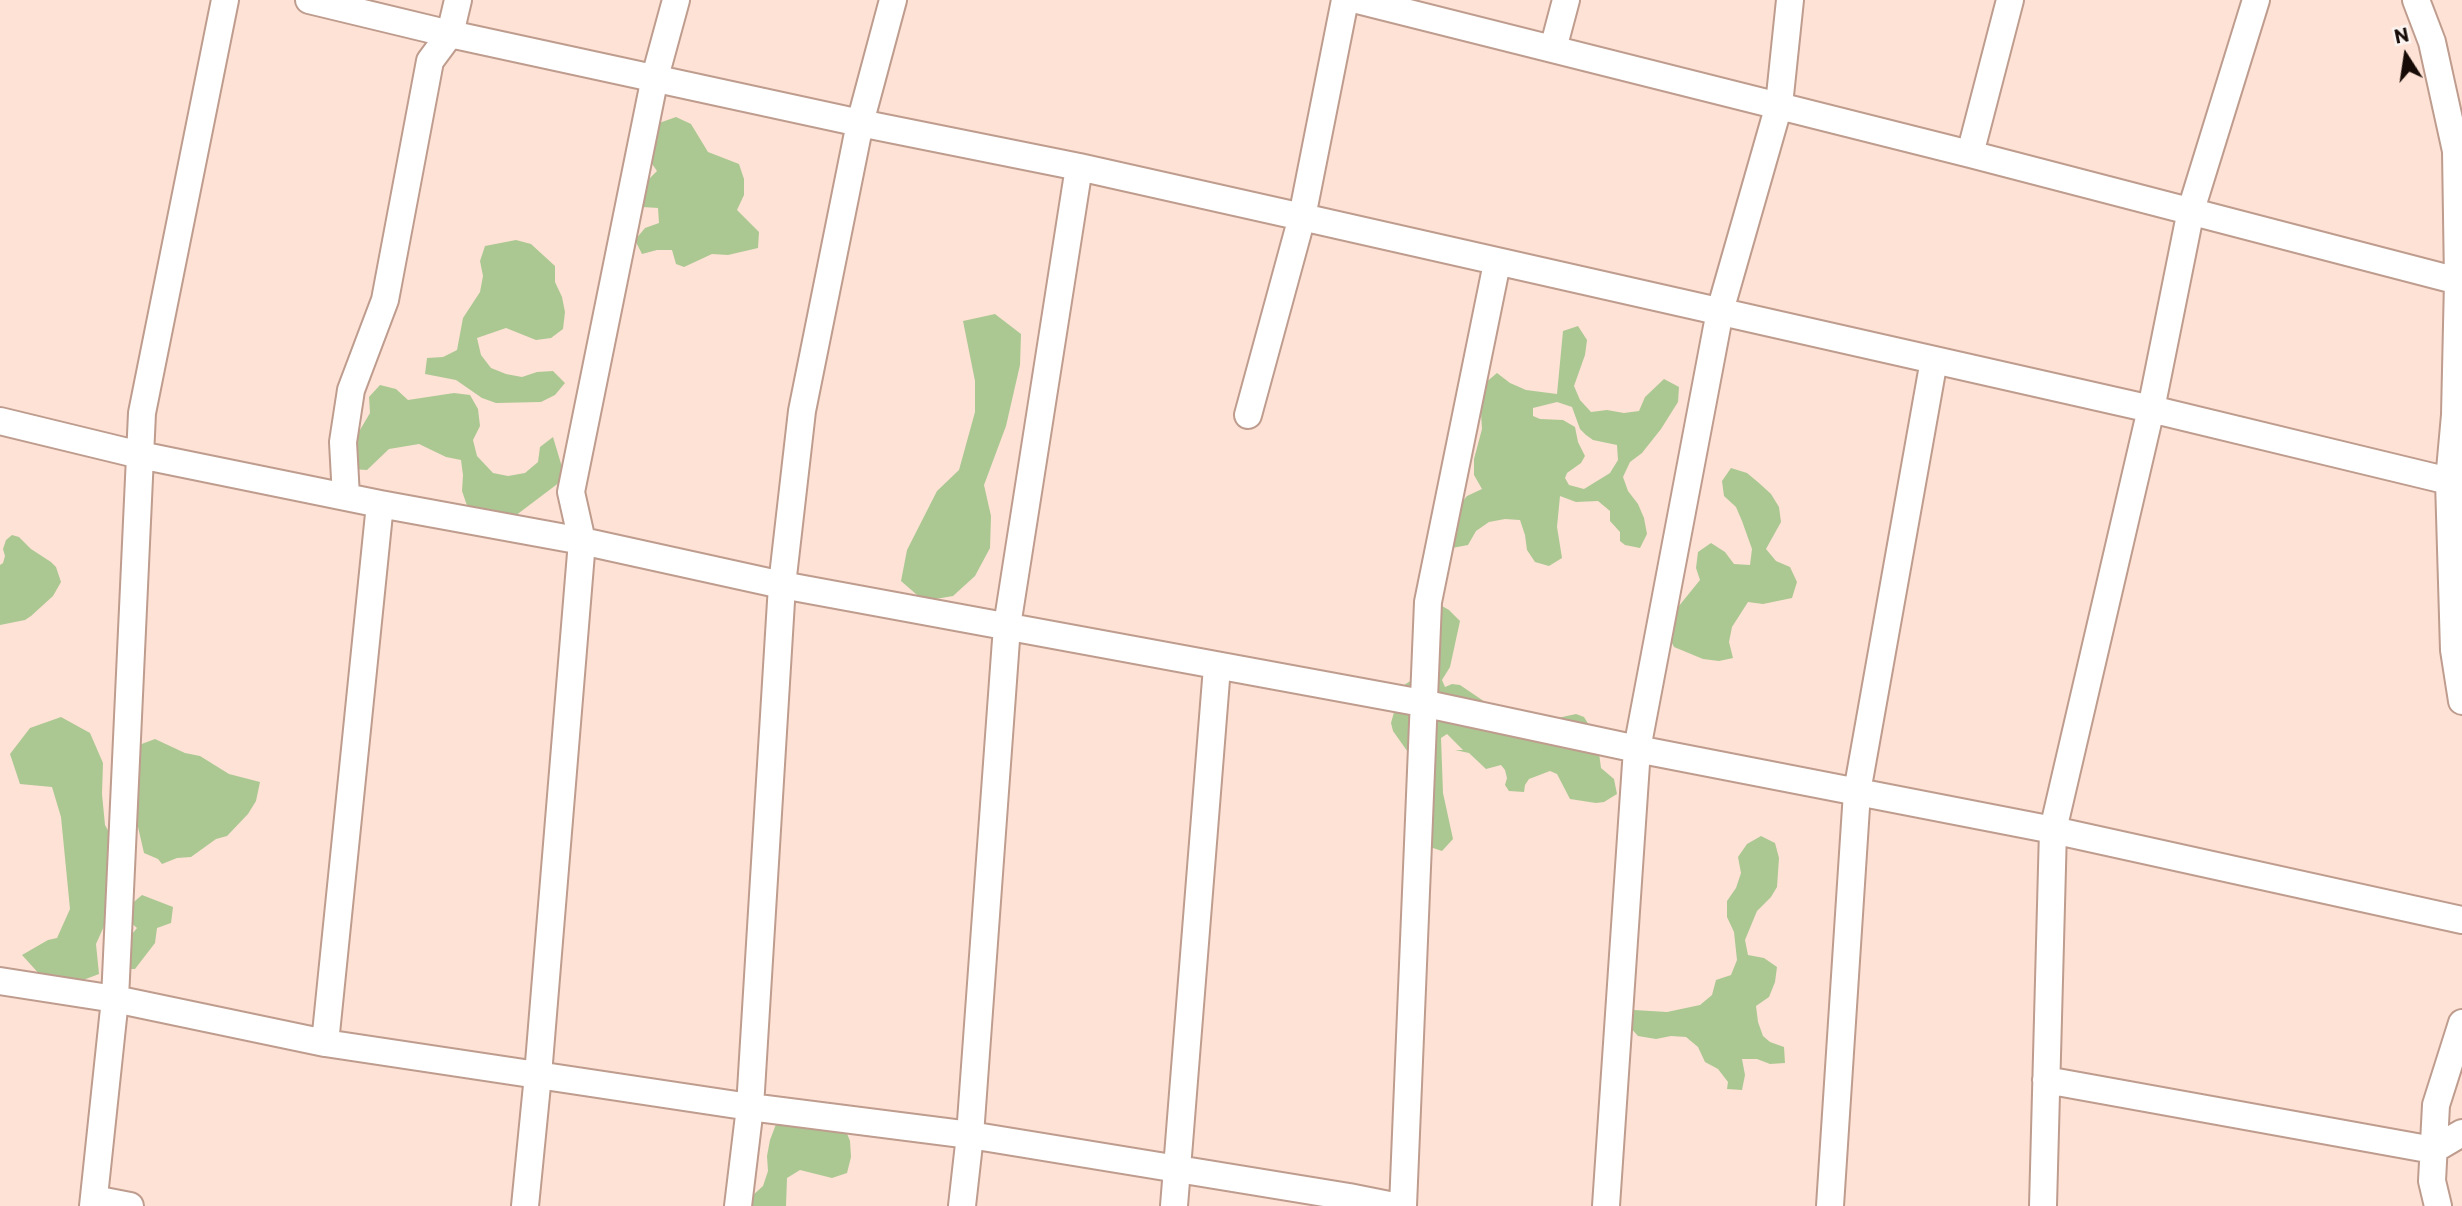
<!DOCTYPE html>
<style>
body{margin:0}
#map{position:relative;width:2462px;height:1206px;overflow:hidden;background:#fee2d5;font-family:Commissioner,sans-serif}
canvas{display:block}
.north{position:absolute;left:2371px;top:21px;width:70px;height:70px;-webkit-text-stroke:5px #fbf4f1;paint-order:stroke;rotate:348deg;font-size:19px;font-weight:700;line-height:28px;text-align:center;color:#160b06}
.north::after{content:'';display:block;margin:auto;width:24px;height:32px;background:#160b06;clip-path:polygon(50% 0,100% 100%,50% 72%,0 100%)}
</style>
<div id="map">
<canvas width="2462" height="1206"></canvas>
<div class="north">N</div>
</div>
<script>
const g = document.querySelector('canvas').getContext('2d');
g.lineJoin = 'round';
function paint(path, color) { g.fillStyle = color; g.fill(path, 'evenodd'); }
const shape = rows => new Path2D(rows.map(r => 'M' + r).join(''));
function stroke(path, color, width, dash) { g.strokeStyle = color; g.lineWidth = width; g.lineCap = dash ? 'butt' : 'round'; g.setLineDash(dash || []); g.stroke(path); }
paint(shape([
 [676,117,691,124,708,152,739,164,744,179,744,195,737,210,759,232,758,248,728,255,712,254,684,267,676,264,672,250,657,250,642,254,635,240,645,228,659,223,658,208,642,207,635,193,657,171,648,158,645,128],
 [516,240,531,244,555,266,555,282,562,297,565,312,563,329,551,338,536,340,506,328,477,338,481,355,491,368,506,374,522,377,537,372,553,371,565,383,555,395,541,402,496,403,482,398,456,380,425,374,427,358,443,357,457,350,463,318,480,292,483,276,480,261,485,246],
 [995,314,1021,334,1020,365,1006,426,984,485,991,516,990,548,975,576,953,596,924,601,901,581,907,550,937,491,959,470,975,412,975,381,963,321],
 [1578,326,1587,340,1585,355,1574,386,1580,400,1591,412,1607,410,1624,413,1639,411,1645,397,1664,379,1679,387,1678,402,1661,429,1642,453,1630,462,1623,477,1628,491,1638,504,1644,518,1647,534,1640,548,1625,545,1620,541,1620,532,1610,521,1610,511,1598,501,1576,502,1560,496,1557,527,1562,558,1549,566,1535,562,1527,550,1525,535,1520,520,1505,519,1489,522,1476,531,1468,545,1452,548,1456,509,1467,496,1482,489,1474,475,1474,459,1482,429,1480,397,1485,383,1497,373,1510,383,1526,390,1557,394,1563,331],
 [1557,402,1572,407,1580,429,1586,435,1593,440,1617,445,1618,460,1610,473,1584,489,1569,485,1565,478,1567,473,1581,463,1585,456,1578,442,1575,427,1563,420,1540,419,1533,416,1533,408],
 [380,385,396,389,408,400,454,393,470,395,478,409,480,426,473,440,477,456,493,473,508,476,525,473,538,462,540,447,553,437,562,467,560,482,511,519,472,520,462,491,463,475,461,460,446,457,419,444,389,449,367,470,352,469,354,440,370,413,369,397],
 [1731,468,1747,473,1759,483,1771,494,1779,507,1781,522,1766,549,1776,561,1790,567,1797,582,1792,598,1763,604,1748,602,1732,627,1729,642,1733,658,1719,661,1703,659,1674,647,1667,633,1670,617,1700,580,1696,568,1698,552,1711,543,1725,552,1734,564,1750,565,1752,549,1742,521,1736,507,1724,496,1722,481],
 [12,535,19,537,31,549,51,562,56,567,61,582,53,596,31,616,25,620,0,625,0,565,3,563,5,556,3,549,6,540],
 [1442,606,1449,610,1460,621,1450,667,1442,680,1445,687,1452,684,1460,685,1494,708,1553,719,1576,714,1584,717,1597,738,1601,768,1614,779,1617,794,1604,802,1596,803,1570,799,1557,774,1550,771,1529,779,1525,785,1524,792,1509,791,1505,785,1507,778,1505,770,1501,765,1486,769,1469,753,1455,750,1463,750,1447,734,1441,738,1443,793,1453,839,1442,851,1433,848,1428,843,1410,755,1393,731,1391,723,1401,687,1415,678,1436,611],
 [61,717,90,733,103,763,102,794,105,825,121,853,109,915,96,944,99,974,70,985,42,977,22,955,48,940,57,938,70,909,61,817,52,787,20,784,10,754,30,728],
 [155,739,185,753,200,756,229,774,260,782,256,801,248,814,227,836,216,839,191,857,177,858,162,864,158,859,144,853,138,827,130,814,139,745],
 [1761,836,1775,843,1779,858,1777,887,1771,897,1757,911,1745,940,1748,955,1764,958,1777,967,1775,982,1769,997,1756,1006,1758,1022,1763,1036,1770,1042,1784,1047,1785,1063,1770,1064,1757,1059,1742,1059,1745,1075,1742,1090,1727,1089,1728,1082,1718,1069,1705,1062,1698,1047,1686,1037,1671,1036,1656,1039,1638,1036,1628,1025,1634,1010,1667,1012,1700,1005,1712,995,1716,980,1731,975,1737,960,1734,932,1727,917,1727,901,1736,888,1741,873,1738,857,1747,844],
 [142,895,173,907,171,923,157,928,155,943,135,969,119,969,127,940,137,928,130,922,129,906],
 [790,1098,822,1104,844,1126,850,1141,851,1157,847,1173,832,1178,800,1170,787,1178,786,1206,741,1206,763,1186,768,1171,767,1156,770,1140,781,1111]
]), '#abc893');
const minor = shape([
 [309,0,450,34,860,123,1079,167,1302,217,2151,409,2449,481],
 [1357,0,1970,154,2458,281,2462,279],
 [2416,0,2432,42,2456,151,2458,281,2455,415,2449,481,2454,650,2462,701],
 [1553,49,1566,0],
 [1970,154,2010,0],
 [1248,415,1302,217,1345,0],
 [0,421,140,455,380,504,582,541,782,585,1422,703,1637,749,2053,830,2462,920],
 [346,497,343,442,351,390,385,300,430,61,450,34,458,0],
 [0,981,115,999,325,1043,750,1107,970,1135,1349,1197,1394,1206],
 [325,1043,380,504],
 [2046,1080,2433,1150,2462,1133],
 [94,1199,130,1206],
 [93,1206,115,999,142,413,225,0],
 [525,1206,538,1075,582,541,571,492,655,77,676,0],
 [738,1206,750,1107,782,585,802,411,860,123,893,0],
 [962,1206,970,1135,1007,626,1079,167],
 [1174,1206,1217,667],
 [1403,1206,1428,602,1497,263],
 [1606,1206,1637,749,1720,311,1779,105,1790,0],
 [1830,1206,1857,792,1934,360],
 [2043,1206,2053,830,2151,409,2191,210,2256,0],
 [2438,1206,2432,1181,2436,1105,2462,1023]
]);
stroke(minor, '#be9c8e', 30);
stroke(minor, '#fff', 26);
</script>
